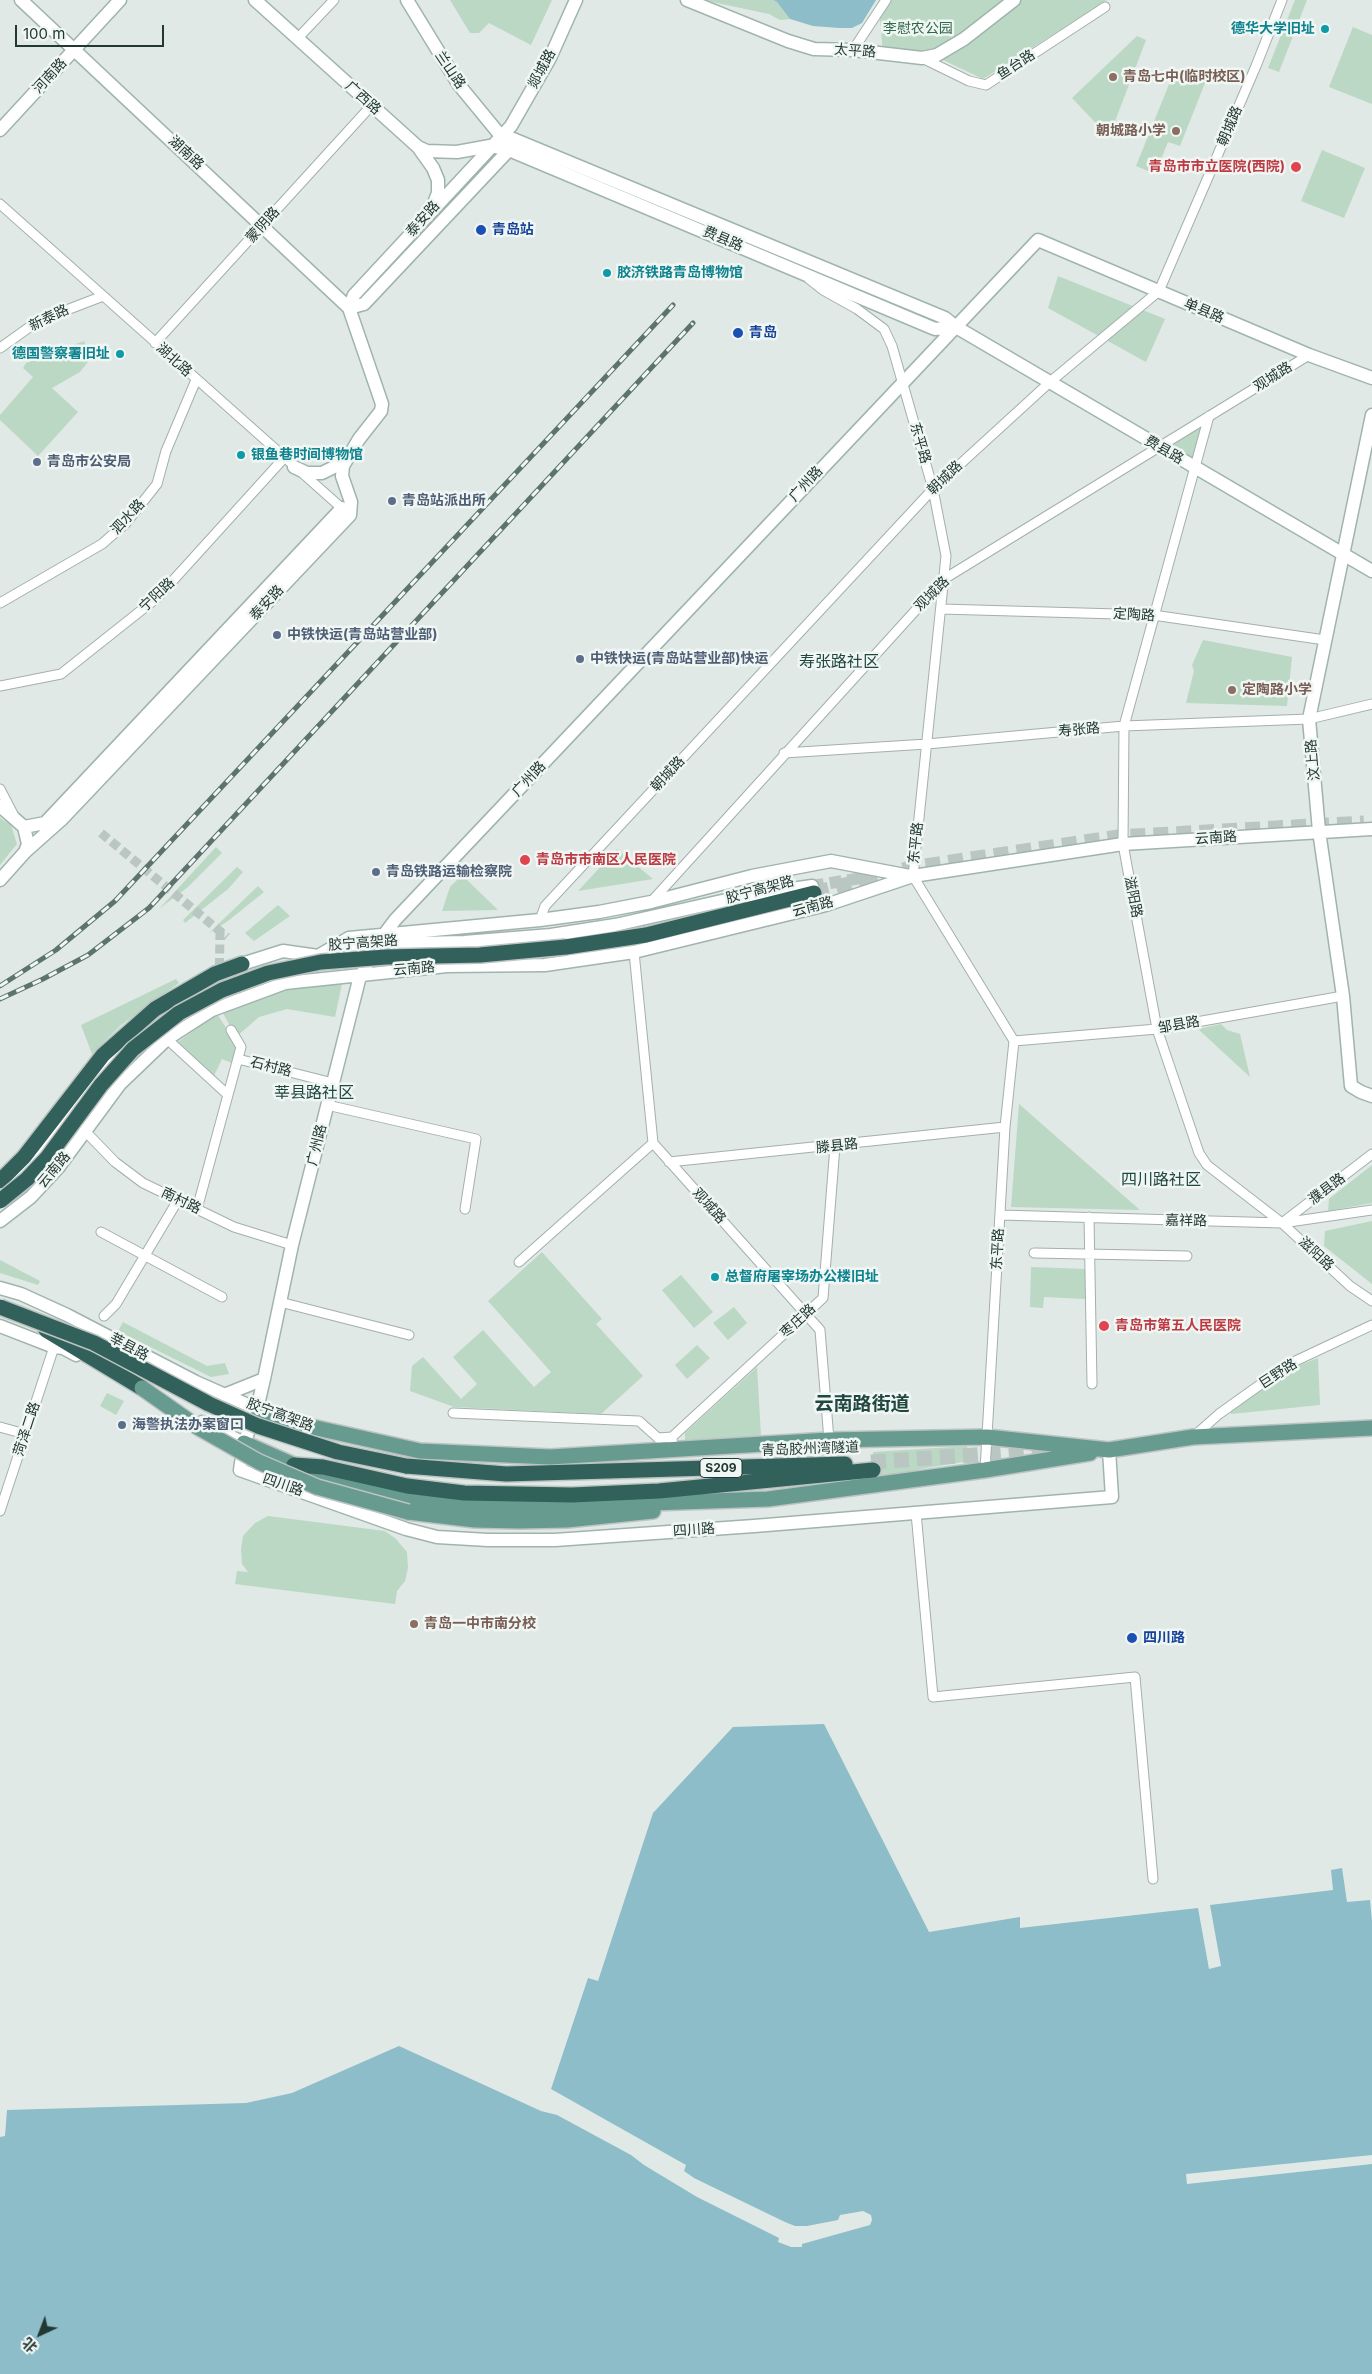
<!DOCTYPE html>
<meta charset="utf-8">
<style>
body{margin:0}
#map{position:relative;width:1372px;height:2374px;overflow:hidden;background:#e0e9e5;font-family:Inter,"Noto Sans SC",sans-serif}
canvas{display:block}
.north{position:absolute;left:15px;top:2309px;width:50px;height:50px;-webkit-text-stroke:4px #f0f6f3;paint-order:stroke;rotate:223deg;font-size:14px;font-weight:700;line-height:20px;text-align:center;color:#223833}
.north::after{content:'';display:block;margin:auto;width:18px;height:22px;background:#223833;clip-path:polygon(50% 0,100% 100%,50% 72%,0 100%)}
.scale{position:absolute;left:15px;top:25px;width:149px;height:22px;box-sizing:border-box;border:2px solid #223833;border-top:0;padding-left:6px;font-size:15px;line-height:18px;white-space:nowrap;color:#223833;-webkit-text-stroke:4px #f0f6f3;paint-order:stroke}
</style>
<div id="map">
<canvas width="1372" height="2374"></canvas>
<div class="north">北</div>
<div class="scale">100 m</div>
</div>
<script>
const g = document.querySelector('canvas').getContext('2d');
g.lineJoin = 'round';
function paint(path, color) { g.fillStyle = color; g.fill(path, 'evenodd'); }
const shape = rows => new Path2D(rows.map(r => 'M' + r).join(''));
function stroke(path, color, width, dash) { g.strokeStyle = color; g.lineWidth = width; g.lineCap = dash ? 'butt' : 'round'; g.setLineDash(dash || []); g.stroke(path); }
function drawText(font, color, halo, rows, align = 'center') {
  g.font = font + ' Inter,"Noto Sans SC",sans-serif'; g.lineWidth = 5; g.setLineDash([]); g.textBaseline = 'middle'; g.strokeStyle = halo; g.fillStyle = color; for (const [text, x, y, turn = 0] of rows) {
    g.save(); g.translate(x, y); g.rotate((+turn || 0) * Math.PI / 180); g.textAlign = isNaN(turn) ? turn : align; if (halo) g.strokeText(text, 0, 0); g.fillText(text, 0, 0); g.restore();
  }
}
paint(shape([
 [450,0,552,0,531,45,489,23,479,33,470,33],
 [703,0,773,0,777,2,790,19,780,20,769,14],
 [889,0,1107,0,983,79,941,59,883,53,880,18],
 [1295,0,1307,0,1279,72,1268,68],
 [1353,27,1372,35,1372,104,1329,87],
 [1137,36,1146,40,1109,137,1072,98],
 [1197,69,1209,73,1180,146,1168,142,1155,174,1136,166,1174,72,1192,79],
 [1322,150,1365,168,1344,218,1301,201],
 [1058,276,1165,319,1146,362,1048,308],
 [84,341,91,358,80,372,52,388,78,412,38,456,0,420,0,415,33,377,23,368,26,363],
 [1205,422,1192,462,1164,447],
 [1203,640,1292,657,1287,706,1186,703,1194,671,1192,665],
 [0,818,11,825,17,844,0,865],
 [216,847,222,853,188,887,159,909],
 [617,849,653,879,578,891],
 [237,867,243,872,228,889,185,923,183,920],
 [462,875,498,910,442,911,450,887],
 [258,886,264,892,228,921,209,933],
 [278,905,290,916,254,941,245,933],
 [176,979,179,983,121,1025,92,1054,81,1025],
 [342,984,335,1017,287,1009,259,1017,236,1037,223,1013,288,988],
 [217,1014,238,1046,232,1063,222,1059,214,1076,178,1042],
 [1221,1024,1227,1030,1240,1034,1250,1077,1198,1029],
 [1019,1104,1140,1210,1011,1207],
 [1372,1165,1372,1203,1328,1211,1329,1199],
 [1372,1221,1372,1284,1324,1246,1325,1231],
 [542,1252,602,1319,596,1324,643,1376,601,1414,454,1407,410,1391,412,1366,423,1357,461,1399,477,1384,453,1357,483,1330,534,1387,551,1372,488,1301],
 [0,1260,40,1281,38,1285,0,1273],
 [1031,1267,1086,1269,1085,1299,1044,1297,1043,1308,1030,1307],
 [681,1275,713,1312,694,1328,662,1290],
 [734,1307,747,1323,728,1340,713,1323],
 [123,1322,207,1366,225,1363,229,1374,211,1377,118,1331],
 [697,1345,710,1358,687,1379,675,1365],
 [1318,1358,1320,1405,1231,1414,1231,1409,1292,1368],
 [757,1367,761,1436,685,1440,685,1433],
 [107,1393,124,1401,116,1415,100,1406],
 [967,1446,969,1461,920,1469,907,1475,876,1477,873,1452],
 [268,1516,385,1531,396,1539,407,1552,408,1568,405,1581,397,1591,395,1604,235,1584,237,1571,248,1572,242,1564,241,1550,243,1536,255,1523]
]), '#bad8c4');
paint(shape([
 [773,0,876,0,862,23,852,28,839,28,813,26,790,19,777,2],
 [824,1724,929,1932,1020,1917,1020,1928,1198,1908,1209,1969,1221,1966,1210,1905,1333,1890,1331,1870,1342,1868,1347,1902,1370,1900,1372,1921,1372,2374,0,2374,0,2137,5,2136,7,2110,246,2103,292,2093,399,2046,541,2111,557,2115,631,2155,644,2165,697,2197,779,2238,778,2242,791,2247,802,2247,802,2244,870,2225,872,2220,871,2215,863,2211,840,2215,838,2220,807,2226,795,2226,785,2222,694,2178,684,2171,686,2165,551,2089,588,1978,598,1981,653,1813,733,1727]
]), '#8cbdc9');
paint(shape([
 [1372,2155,1372,2164,1187,2184,1186,2174]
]), '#e0e9e5');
stroke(shape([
 [101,833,227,937],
 [219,994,220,931]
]), '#bac6c1', 9, [9, 4.5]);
stroke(shape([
 [812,886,881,875]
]), '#bac6c1', 12, [12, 6]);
stroke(shape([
 [814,893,911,868,1118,837,1364,823],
 [871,1462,1062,1449]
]), '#bac6c1', 15, [15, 8]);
const street = shape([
 [298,38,334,0],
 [853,50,886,0],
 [922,58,969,81,986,85,1105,7],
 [0,204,345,511],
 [809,279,823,290,857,309,884,329,892,346,933,489,946,556,913,876,1014,1041,1005,1127,985,1470],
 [155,343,371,106],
 [0,348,38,321,103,296],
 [1209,416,1124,726,1123,844,1157,1029,1199,1153,1207,1165,1282,1223,1350,1286,1372,1301],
 [0,603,102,544,126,523,157,484,166,451,196,380],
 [941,609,1153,615,1325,640],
 [0,686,61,674,158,597,284,458],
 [784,753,927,744,1124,726,1309,719,1372,704],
 [0,789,13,814],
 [651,902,944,579,1309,355],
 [540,920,545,906,933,489,1050,382,1159,291,1256,66,1282,0],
 [634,952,653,1143,820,1330,829,1440],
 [167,1039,228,1095],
 [1014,1041,1157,1029,1343,996],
 [238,1059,333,1083],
 [327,1105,476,1139,465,1209],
 [82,1128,115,1162,143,1183,234,1227,292,1245],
 [669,1162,1005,1127],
 [197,1209,241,1047,231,1030],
 [1000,1215,1282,1223,1372,1210],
 [1089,1217,1092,1384],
 [1282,1223,1372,1154],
 [101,1232,222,1297],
 [1034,1253,1187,1256],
 [519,1262,653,1143],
 [280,1302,409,1335],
 [104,1316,116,1304,178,1200],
 [453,1413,639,1421,658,1438,672,1437],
 [0,1427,25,1434],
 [1193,1437,1219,1414,1289,1364,1372,1325],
 [673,1451,672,1437,823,1298,835,1146],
 [0,1511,54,1347],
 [916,1513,933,1697,1135,1677,1153,1879]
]);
const secondary = shape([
 [21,0,349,308],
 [255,0,418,147,427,151,457,152,490,146,509,150,935,329,956,327],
 [407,0,459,85,505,141],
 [687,0,788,41,814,49,853,50,922,58,937,55,964,39,1014,0],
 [0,130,120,0],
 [501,134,945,318,956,327,1372,571],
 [418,147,433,168,438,180,438,193,433,206],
 [349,308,364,304,509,150],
 [1372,415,1309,719,1319,831,1343,996,1351,1086,1361,1092,1372,1096],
 [294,467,307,473,322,473,346,461],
 [0,806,24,827,28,844,25,852,0,880],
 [24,827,45,823,342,508],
 [25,852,61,820,350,515,351,502,342,476,343,466,359,439,381,411,382,404,349,308,354,295,511,126,550,58,576,0],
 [304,959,318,956,349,938,540,920,599,912,651,902,752,876,831,861,910,876],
 [242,964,283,951,318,956,377,944,464,942,551,935,615,925,744,896,812,886],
 [0,1190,45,1147,94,1081,112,1060,133,1041],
 [0,1221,31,1197,58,1168,120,1084,167,1039,212,1010,285,983,447,966,545,965,634,952,826,905,913,876,1123,844,1372,829],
 [0,1288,21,1294,67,1315,196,1382,257,1409],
 [0,1326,54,1347,63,1348,76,1355],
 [224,1395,264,1379],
 [202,1422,244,1443],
 [1109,1450,1112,1497,754,1526,555,1540,488,1540,437,1537,406,1529,240,1470,244,1443,257,1409,264,1379,292,1245,359,980,377,944,395,920,1038,240,1309,355,1372,378]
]);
const primary = shape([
 [257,1409,285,1421,420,1451,550,1457,829,1440,987,1437,1109,1450,1193,1437,1372,1428],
 [244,1443,294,1465,356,1488,416,1502,506,1508,768,1499,985,1470,1090,1453],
 [408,1512,475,1520,519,1521,567,1520,653,1511]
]);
const highway = shape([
 [566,947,646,935,814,893],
 [0,1181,24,1157,103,1055,155,1009,215,974,242,964],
 [46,1330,142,1388],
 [294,1465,323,1467,407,1486,464,1493,572,1495,659,1491,873,1470],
 [406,1466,506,1474,845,1464]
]);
stroke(street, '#a3b0ac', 11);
stroke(secondary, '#a0b4ae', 15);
stroke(primary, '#bdc3c2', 18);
stroke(highway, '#bdc3c2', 18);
stroke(street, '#fff', 9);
stroke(secondary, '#fff', 12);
stroke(primary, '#689b90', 15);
stroke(highway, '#31615a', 15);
const rail = shape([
 [0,986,56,950,115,901,673,305],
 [0,999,43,979,88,955,149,908,693,323]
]);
stroke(rail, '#5c736e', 5);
stroke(rail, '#f0f6f3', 3, [9]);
const primaryBridge = shape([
 [142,1388,199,1428,259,1462,317,1487,408,1512]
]);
const highwayBridge = shape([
 [0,1201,27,1179,47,1158,101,1085,133,1049,179,1013,222,990,268,973,321,962,386,957,480,955,566,947],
 [0,1307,94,1343,209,1404,258,1426,338,1452,406,1466]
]);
stroke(primaryBridge, '#bdc3c2', 18, []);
stroke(highwayBridge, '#bdc3c2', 18, []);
stroke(primaryBridge, '#689b90', 15);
stroke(highwayBridge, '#31615a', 15);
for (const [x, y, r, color] of [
 [1325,29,5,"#0f9aa8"],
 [1113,77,5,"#8d6e63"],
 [1176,131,5,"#8d6e63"],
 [1296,167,6,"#e0444e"],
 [481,230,6,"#1a4fb4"],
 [607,273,5,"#0f9aa8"],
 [738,333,6,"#1a4fb4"],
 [120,354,5,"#0f9aa8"],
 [241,455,5,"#0f9aa8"],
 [37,462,5,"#5c6f8a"],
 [392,501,5,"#5c6f8a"],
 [277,635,5,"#5c6f8a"],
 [580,659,5,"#5c6f8a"],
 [1232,690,5,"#8d6e63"],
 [525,860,6,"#e0444e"],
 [376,872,5,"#5c6f8a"],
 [715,1277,5,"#0f9aa8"],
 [1104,1326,6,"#e0444e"],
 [122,1425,5,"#5c6f8a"],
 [414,1624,5,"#8d6e63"],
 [1132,1638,6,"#1a4fb4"]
]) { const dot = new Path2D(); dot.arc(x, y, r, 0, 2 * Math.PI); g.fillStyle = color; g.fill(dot); stroke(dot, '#f0f6f3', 2); }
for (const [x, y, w] of [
 [721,1468,42]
]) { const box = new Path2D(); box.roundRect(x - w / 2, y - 9.5, w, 19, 4); g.fillStyle = '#f0f6f3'; g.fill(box); stroke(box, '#223833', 1); }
drawText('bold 12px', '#223833', null, [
 ["S209",721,1468]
]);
drawText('14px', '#316a4a', '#f0f6f3', [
 ["李慰农公园",918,29]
]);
drawText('bold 14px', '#0d838f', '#f0f6f3', [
 ["德华大学旧址",1315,29,"right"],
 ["胶济铁路青岛博物馆",617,273],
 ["德国警察署旧址",110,354,"right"],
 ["银鱼巷时间博物馆",251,455],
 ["总督府屠宰场办公楼旧址",725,1277]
], 'left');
drawText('14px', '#223833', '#f0f6f3', [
 ["太平路",855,51,4],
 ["鱼台路",1016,65,-33],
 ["郯城路",542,69,-62],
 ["兰山路",450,70,56],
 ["河南路",50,76,-47],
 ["广西路",363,98,42],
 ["朝城路",1230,126,-67],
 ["湖南路",186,153,43],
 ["泰安路",423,219,-48],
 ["蒙阴路",263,225,-48],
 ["费县路",723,239,23],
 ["单县路",1204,311,23],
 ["新泰路",49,318,-26],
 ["湖北路",174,360,42],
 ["观城路",1273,377,-32],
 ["东平路",920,443,74],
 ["费县路",1164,450,30],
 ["朝城路",945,478,-44],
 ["广州路",806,484,-47],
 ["泗水路",128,517,-47],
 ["观城路",932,594,-45],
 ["宁阳路",157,595,-43],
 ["泰安路",267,603,-47],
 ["定陶路",1134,615,3],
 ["寿张路",1079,730,-5],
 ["汶上路",1313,760,-95],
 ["朝城路",668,774,-47],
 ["广州路",529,779,-47],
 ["云南路",1216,838,-4],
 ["东平路",916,843,-84],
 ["胶宁高架路",760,890,-15],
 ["滋阳路",1133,897,79],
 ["云南路",813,907,-15],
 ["胶宁高架路",363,943,-4],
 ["云南路",414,969,-5],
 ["邹县路",1179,1025,-10],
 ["石村路",271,1067,14],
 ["广州路",317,1145,-76],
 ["滕县路",837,1146,-6],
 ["云南路",54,1170,-50],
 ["濮县路",1327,1189,-37],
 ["南村路",181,1201,26],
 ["观城路",709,1206,48],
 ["嘉祥路",1186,1221,1],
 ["东平路",998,1249,-87],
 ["滋阳路",1316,1254,43],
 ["枣庄路",798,1321,-43],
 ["莘县路",129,1347,28],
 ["巨野路",1278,1374,-33],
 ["胶宁高架路",280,1415,20],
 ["菏泽二路",27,1429,-72],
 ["青岛胶州湾隧道",810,1449,-2],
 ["四川路",283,1485,19],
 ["四川路",694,1530,-4]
]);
drawText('bold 14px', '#785e54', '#f0f6f3', [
 ["青岛七中(临时校区)",1123,77],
 ["朝城路小学",1166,131,"right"],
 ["定陶路小学",1242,690],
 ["青岛一中市南分校",424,1624]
], 'left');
drawText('bold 14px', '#be3a42', '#f0f6f3', [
 ["青岛市市立医院(西院)",1285,167,"right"],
 ["青岛市市南区人民医院",536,860],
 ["青岛市第五人民医院",1115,1326]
], 'left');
drawText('bold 14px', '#164399', '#f0f6f3', [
 ["青岛站",492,230],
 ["青岛",749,333],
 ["四川路",1143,1638]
], 'left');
drawText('bold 14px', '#4e5e75', '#f0f6f3', [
 ["青岛市公安局",47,462],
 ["青岛站派出所",402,501],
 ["中铁快运(青岛站营业部)",287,635],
 ["中铁快运(青岛站营业部)快运",590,659],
 ["青岛铁路运输检察院",386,872],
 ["海警执法办案窗口",132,1425]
], 'left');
drawText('16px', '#204740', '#f0f6f3', [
 ["寿张路社区",839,662],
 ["莘县路社区",314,1093],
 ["四川路社区",1161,1180]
]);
drawText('bold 19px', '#204740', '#f0f6f3', [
 ["云南路街道",862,1404]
]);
</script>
